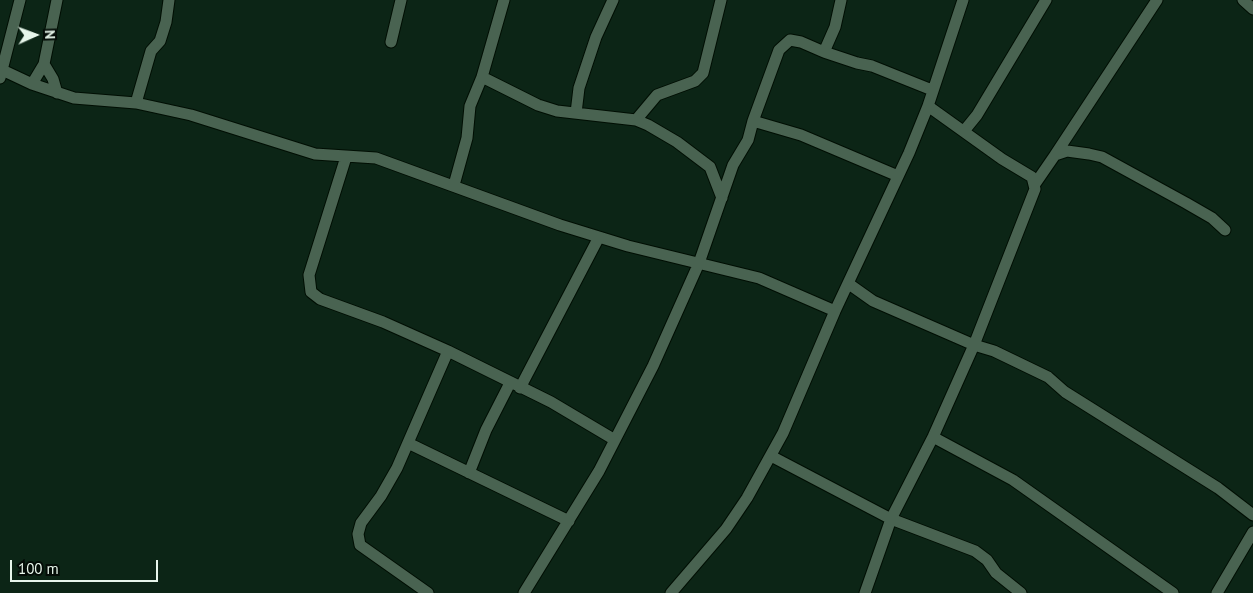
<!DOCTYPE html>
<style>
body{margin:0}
#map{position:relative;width:1253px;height:593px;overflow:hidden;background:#0c2516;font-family:"PT Sans",sans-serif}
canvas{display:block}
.north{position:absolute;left:10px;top:10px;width:50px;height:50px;-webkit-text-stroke:4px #030b06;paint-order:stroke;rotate:88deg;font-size:14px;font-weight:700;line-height:20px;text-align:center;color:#e7f6eb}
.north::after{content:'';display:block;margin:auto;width:18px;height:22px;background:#e7f6eb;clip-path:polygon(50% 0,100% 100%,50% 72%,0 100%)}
.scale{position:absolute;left:10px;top:560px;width:148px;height:22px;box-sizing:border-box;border:2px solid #e7f6eb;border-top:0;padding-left:6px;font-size:15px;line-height:18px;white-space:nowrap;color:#e7f6eb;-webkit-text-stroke:4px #030b06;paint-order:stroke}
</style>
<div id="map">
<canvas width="1253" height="593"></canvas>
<div class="north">N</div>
<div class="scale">100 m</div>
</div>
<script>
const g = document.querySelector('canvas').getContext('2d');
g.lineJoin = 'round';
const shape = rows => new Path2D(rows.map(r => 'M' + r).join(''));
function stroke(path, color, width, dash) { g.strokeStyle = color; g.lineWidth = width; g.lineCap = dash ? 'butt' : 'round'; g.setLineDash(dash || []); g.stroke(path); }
const minor = shape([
 [169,0,166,22,160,41,151,51,136,103,191,115,315,154,376,158,560,225,628,246,759,278,835,311],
 [1243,0,1253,9],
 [391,42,401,0],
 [824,52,835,27,841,0],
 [44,64,53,79,57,93],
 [0,69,32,84,74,98,136,103],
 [482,77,538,105,557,111,636,120,648,125,677,142,710,167,722,198],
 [0,78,20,0],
 [32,84,44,64,57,0],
 [576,113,579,88,596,37,613,0],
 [636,120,657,95,695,81,703,73,721,0],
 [753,121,779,50,790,40,801,42,824,52,857,63,872,66,932,90],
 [964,131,977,115,1046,0],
 [1055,155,1157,0],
 [346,157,309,275,311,292,320,299,383,322,448,351,551,402,615,440],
 [1035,184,1055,155,1067,151,1089,154,1102,157,1186,203,1212,218,1225,230],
 [454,185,467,138,470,106,482,77,504,0],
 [849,284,873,301,974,345,994,351,1048,377,1065,392,1218,488,1253,515],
 [520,388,599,237],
 [933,437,1013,480,1173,593],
 [408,443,569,521],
 [771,456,891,519,975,551,987,560,996,573,1021,593],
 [469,473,486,430,510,383],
 [428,593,360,545,358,534,361,523,381,496,397,468,448,351],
 [524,593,599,471,653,366,699,263,733,165,748,140,753,121,801,135,898,176],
 [671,593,726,529,747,498,783,433,835,311,909,153,928,106,963,0],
 [865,593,891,519,933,437,974,345,1035,189,1032,177,1002,159,928,106],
 [1217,593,1253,532]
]);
stroke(minor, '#000e03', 13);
stroke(minor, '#496351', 11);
</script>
